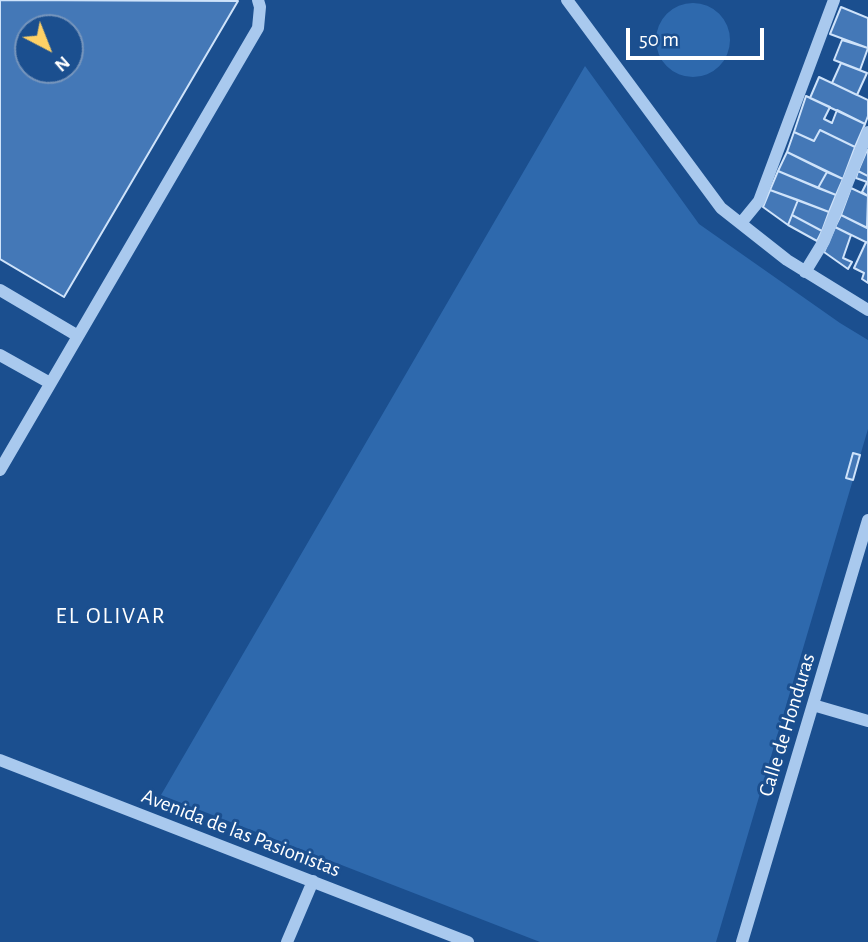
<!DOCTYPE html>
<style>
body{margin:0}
#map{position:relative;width:868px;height:942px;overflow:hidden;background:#1b4f8f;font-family:"Alegreya Sans",sans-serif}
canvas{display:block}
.north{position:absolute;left:14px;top:14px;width:70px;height:70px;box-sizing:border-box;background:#1b4f8f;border:2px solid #7695bc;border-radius:50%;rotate:138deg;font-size:19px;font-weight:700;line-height:28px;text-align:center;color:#fff}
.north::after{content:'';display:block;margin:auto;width:24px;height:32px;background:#ffd166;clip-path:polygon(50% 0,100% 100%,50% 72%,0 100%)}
.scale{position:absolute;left:626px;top:28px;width:138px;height:32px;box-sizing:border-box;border:4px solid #fff;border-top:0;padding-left:9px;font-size:21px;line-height:24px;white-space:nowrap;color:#fff;-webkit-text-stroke:5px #1b4f8f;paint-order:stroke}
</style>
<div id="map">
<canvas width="868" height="942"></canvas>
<div class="north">N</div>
<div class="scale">50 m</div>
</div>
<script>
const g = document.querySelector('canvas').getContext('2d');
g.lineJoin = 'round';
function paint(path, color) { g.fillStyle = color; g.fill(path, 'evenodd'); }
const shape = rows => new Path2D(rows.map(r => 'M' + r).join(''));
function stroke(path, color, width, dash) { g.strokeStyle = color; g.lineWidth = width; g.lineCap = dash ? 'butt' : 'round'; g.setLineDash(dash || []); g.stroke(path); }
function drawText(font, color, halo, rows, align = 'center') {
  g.font = font + ' "Alegreya Sans",sans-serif'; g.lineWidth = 6; g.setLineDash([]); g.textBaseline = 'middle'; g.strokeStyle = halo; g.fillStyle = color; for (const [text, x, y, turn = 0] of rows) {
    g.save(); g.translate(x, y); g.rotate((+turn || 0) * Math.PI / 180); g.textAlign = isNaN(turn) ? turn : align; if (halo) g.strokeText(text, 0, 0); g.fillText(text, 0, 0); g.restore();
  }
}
paint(shape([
 '656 40a37 37 0 1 1 74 0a37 37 0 1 1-74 0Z',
 [585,66,699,224,840,323,868,340,868,429,716,942,540,942,161,795]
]), '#2e69ad');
const building = shape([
 [0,0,238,1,64,297,0,259,0,0],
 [28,28,70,28,70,70,28,70,28,28],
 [841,7,868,18,868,48,830,34,841,7],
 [842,40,868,48,860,70,834,60,842,40],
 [841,63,867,73,857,95,832,83,841,63],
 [819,77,868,100,868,116,865,124,810,98,819,77],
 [806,96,830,107,824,119,832,123,837,110,865,124,855,147,820,130,814,141,794,132,806,96],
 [820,130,855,147,843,179,787,152,794,132,814,141,820,130],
 [867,150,868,150,868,176,858,171,867,150],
 [787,152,827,172,818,188,778,171,787,152],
 [778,171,836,195,829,212,770,190,778,171],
 [858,171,868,176,868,196,862,192,867,182,856,178,858,171],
 [827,172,843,179,836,195,818,188,827,172],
 [851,188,868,196,867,228,841,215,851,188],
 [770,190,798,200,788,225,763,207,770,190],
 [798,200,829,212,822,231,792,215,798,200],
 [792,215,822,231,817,241,788,225,792,215],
 [841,215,868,228,868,243,835,227,841,215],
 [835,227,851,235,843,258,852,262,848,269,824,252,835,227],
 [866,242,868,243,868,283,862,279,864,273,854,268,866,242],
 [853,453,860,455,853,480,846,478,853,453]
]);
paint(building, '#4478b7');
stroke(building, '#cfe3fa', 2);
stroke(shape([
 [567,0,721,208,787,260,868,310],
 [741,223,759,201,834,0],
 [805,272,824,241,868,132],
 [0,290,78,336],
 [0,355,50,383],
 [0,470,258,28,260,7,258,0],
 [813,705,868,721],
 [0,760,468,942],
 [287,942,313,881],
 [742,942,868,520]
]), '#a9c9ee', 12);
drawText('21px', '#fff', '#1b4f8f', [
 ["Calle de Honduras",787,725,-73],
 ["Avenida de las Pasionistas",241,833,21]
]);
g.letterSpacing = '2px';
drawText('23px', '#fff', '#1b4f8f', [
 ["EL OLIVAR",111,616]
]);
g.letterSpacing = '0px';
</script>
